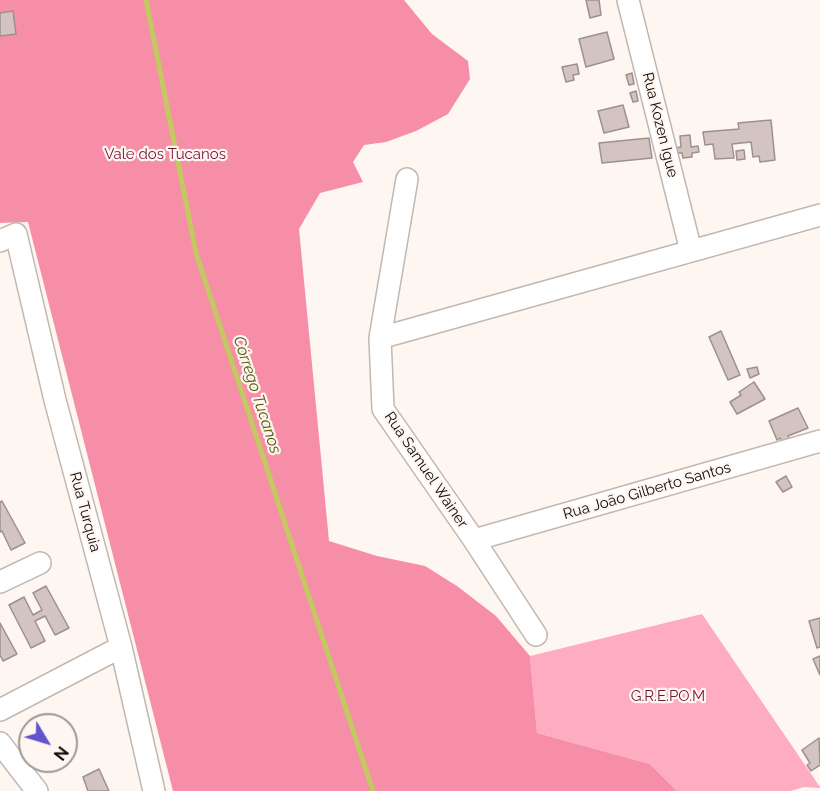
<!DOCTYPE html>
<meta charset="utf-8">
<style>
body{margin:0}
#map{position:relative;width:820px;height:791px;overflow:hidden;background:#fdf6f1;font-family:Raleway,sans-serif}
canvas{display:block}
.north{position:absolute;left:18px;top:713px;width:60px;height:60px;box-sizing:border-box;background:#fdf6f1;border:2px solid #9e9894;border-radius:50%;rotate:128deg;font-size:16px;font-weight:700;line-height:24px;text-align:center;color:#0f0b08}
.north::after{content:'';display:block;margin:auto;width:21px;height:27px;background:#6154cd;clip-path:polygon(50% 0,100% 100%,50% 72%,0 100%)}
</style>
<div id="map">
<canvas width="820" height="791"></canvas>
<div class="north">N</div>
</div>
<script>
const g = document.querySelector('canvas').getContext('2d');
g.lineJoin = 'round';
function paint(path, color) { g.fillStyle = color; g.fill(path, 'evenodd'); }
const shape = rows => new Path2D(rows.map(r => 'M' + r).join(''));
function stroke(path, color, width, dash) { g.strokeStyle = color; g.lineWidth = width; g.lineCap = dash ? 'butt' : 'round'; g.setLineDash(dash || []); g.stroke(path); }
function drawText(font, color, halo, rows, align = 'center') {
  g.font = font + ' Raleway,sans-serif'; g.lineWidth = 4.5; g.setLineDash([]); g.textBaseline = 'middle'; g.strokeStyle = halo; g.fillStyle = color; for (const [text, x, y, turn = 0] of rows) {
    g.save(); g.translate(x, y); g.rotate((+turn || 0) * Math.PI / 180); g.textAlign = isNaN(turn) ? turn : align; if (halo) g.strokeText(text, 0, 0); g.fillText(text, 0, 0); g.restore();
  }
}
paint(shape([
 [702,614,820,787,820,788,804,787,790,791,677,791,650,764,537,733,530,656]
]), '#feacbf');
paint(shape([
 [0,0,404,0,432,34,468,61,470,79,448,114,416,131,386,142,364,145,353,162,363,182,320,193,299,229,329,541,377,556,425,566,457,586,496,616,530,656,537,733,650,764,677,791,173,791,28,222,0,223]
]), '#f68ea8');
stroke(shape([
 [146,0,196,253,373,791]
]), '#c3c960', 5);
const building = shape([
 [586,0,599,0,601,15,590,18,586,0],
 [13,11,16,34,0,36,0,13,13,11],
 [607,32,614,59,586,67,579,39,607,32],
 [577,64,579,74,573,75,574,80,566,82,562,67,577,64],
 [632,73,634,84,629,85,626,75,632,73],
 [636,91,638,101,633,102,630,93,636,91],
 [623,105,629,127,604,133,598,111,623,105],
 [771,120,775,160,760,162,759,156,753,157,751,142,732,144,734,158,715,159,713,144,705,145,703,132,739,129,738,123,771,120],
 [690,135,691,147,698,146,699,152,692,153,692,157,683,158,682,153,674,153,674,148,681,147,680,136,690,135],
 [649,138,652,158,602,163,599,143,649,138],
 [744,150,745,159,737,160,736,151,744,150],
 [721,331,740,375,728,380,709,337,721,331],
 [757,367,759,374,750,378,747,369,757,367],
 [754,382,765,399,737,414,730,402,741,395,739,392,754,382],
 [798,408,808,428,788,436,791,442,783,444,780,438,777,440,769,421,798,408],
 [786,476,792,487,783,492,776,482,786,476],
 [2,501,25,543,11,550,2,531,0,532,0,502,2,501],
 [46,586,69,628,55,635,45,616,35,621,45,641,31,648,9,605,24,597,33,615,42,610,33,593,46,586],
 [820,618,820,647,817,648,809,621,820,618],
 [0,623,17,654,3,661,0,655,0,623],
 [820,656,820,675,813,659,820,656],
 [819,738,820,765,811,771,807,765,810,763,802,750,819,738],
 [99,769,109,791,88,791,83,777,99,769]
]);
paint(building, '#d3c4c1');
stroke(building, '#9e908d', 1.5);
const minor = shape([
 [628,0,691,251],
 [407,179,380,338,383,409,474,540,536,635],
 [0,241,16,234,55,400,121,647,154,791],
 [380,338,820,215],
 [474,540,820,441],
 [0,582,40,563],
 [0,710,121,647],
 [0,743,37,791]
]);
stroke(minor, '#c3b7af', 24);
stroke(minor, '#fff', 21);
drawText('15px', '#0f0b08', '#fdf6f1', [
 ["Rua Kozen Igue",660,125,76],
 ["Rua Samuel Wainer",426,470,56],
 ["Rua João Gilberto Santos",647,491,-16],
 ["Rua Turquia",85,512,75]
]);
drawText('15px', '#731739', '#fdf6f1', [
 ["Vale dos Tucanos",165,154],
 ["G.R.E.PO.M",668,696]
]);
drawText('italic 16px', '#545704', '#fdf6f1', [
 ["Córrego Tucanos",257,395,72]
]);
</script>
